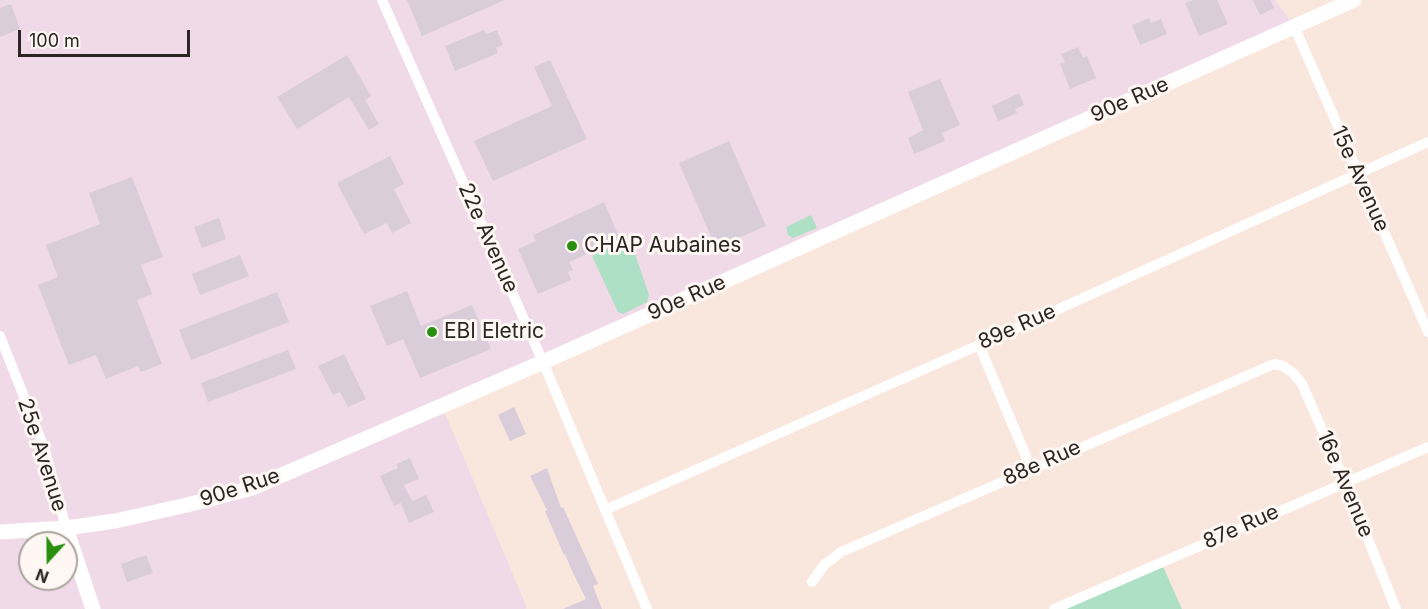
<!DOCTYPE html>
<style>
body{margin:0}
#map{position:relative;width:1428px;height:609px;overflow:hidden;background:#f9e7de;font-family:Inter,sans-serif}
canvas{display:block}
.north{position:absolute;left:18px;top:531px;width:60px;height:60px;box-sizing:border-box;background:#fef7f3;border:2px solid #aaa39f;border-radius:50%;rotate:201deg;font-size:16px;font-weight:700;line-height:24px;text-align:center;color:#2c2622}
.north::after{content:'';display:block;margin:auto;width:21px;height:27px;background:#298f0f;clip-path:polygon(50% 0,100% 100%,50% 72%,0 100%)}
.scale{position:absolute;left:18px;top:30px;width:172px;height:27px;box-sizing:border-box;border:3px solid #2c2622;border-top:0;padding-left:8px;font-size:18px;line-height:21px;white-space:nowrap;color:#2c2622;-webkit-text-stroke:4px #fef7f3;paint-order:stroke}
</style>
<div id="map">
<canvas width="1428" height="609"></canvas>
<div class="north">N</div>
<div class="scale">100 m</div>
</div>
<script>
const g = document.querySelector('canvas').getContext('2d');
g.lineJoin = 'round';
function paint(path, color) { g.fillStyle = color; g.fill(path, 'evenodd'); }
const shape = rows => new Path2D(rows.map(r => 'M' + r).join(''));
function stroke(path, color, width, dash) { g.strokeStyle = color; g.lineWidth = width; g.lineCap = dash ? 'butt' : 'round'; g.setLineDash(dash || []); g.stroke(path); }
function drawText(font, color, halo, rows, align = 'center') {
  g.font = font + ' Inter,sans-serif'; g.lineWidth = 6; g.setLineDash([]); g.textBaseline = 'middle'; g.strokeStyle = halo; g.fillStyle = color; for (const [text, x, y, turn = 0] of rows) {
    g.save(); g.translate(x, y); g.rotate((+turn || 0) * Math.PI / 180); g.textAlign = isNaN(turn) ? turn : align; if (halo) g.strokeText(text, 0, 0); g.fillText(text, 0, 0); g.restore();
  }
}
paint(shape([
 [0,0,1275,0,1294,26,442,406,527,608,525,609,0,609],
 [30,543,66,543,66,579,30,579]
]), '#f0dae8');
paint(shape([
 [811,215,817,228,793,238,788,235,786,227],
 [630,239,649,295,647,302,623,314,618,312,592,256],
 [1161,562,1182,609,1054,609]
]), '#aee0c5');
paint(shape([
 [407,0,505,0,422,36],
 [1193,0,1217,0,1228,24,1199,36,1185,3],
 [1253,0,1270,0,1274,8,1260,15],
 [11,4,20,29,0,37,0,8],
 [1149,18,1151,23,1161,19,1167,34,1140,45,1132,25],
 [484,30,486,34,497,30,503,45,496,48,498,53,455,71,445,46],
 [1078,47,1083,58,1087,56,1096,78,1070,89,1060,64,1065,62,1061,54],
 [347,55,371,96,365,100,379,124,369,130,349,97,297,129,277,97],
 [550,60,587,139,493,181,474,141,552,106,534,67],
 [940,79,960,125,942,133,945,141,914,154,908,138,923,130,908,92],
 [1019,93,1024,105,1015,109,1017,113,998,121,992,106],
 [729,141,766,226,716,248,679,163],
 [390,156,404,184,394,189,411,223,392,233,387,223,364,234,337,183],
 [132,177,163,257,141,265,152,294,137,300,162,364,141,372,138,366,106,379,96,355,69,365,38,285,58,277,46,245,100,224,89,193],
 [604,202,620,239,569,262,573,270,568,272,571,280,538,294,518,249,536,241,533,235],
 [219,218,226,239,202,248,194,227],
 [240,255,249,276,200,295,192,274],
 [407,291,421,326,472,305,491,349,420,378,403,339,387,346,370,306],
 [277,292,289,322,191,360,179,330],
 [288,350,296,369,208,402,201,383],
 [344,354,366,399,348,407,340,392,333,395,318,366],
 [514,407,526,434,510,441,498,415],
 [410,458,419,479,404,485,412,501,426,495,434,512,409,523,401,503,394,506,380,476,398,468,397,464],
 [547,468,561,508,563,507,598,584,593,586,602,609,563,609,586,599,572,571,565,554,564,555,545,511,547,510,530,476],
 [146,555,153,573,127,582,121,564]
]), '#dacdda');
stroke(shape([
 [382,0,543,362,647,609],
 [1294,26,1428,332],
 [0,336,45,450,66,528],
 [979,345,1031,468],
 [605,510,979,345,1428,142],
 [812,582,824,565,841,552,1274,364,1283,366,1293,373,1302,384,1345,482,1396,609],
 [1054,609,1428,447]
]), '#fff', 10);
stroke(shape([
 [66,528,93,609],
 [0,532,66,528,115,521,187,505,252,488,543,362,1354,0]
]), '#fff', 15);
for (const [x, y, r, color] of [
 [572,246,6,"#298f0f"],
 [432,332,6,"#298f0f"]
]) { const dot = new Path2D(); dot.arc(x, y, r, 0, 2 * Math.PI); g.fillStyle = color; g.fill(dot); stroke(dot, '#fef7f3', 2); }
drawText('21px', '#2c2622', '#fef7f3', [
 ["90e Rue",1130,100,-24],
 ["15e Avenue",1360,179,66],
 ["22e Avenue",488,238,66],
 ["90e Rue",687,298,-24],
 ["89e Rue",1017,327,-24],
 ["25e Avenue",42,455,72],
 ["88e Rue",1042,463,-24],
 ["16e Avenue",1345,484,67],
 ["90e Rue",240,488,-18],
 ["87e Rue",1241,527,-24]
]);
drawText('21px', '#2c2622', '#fef7f3', [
 ["CHAP Aubaines",584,246],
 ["EBI Eletric",444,332]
], 'left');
</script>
